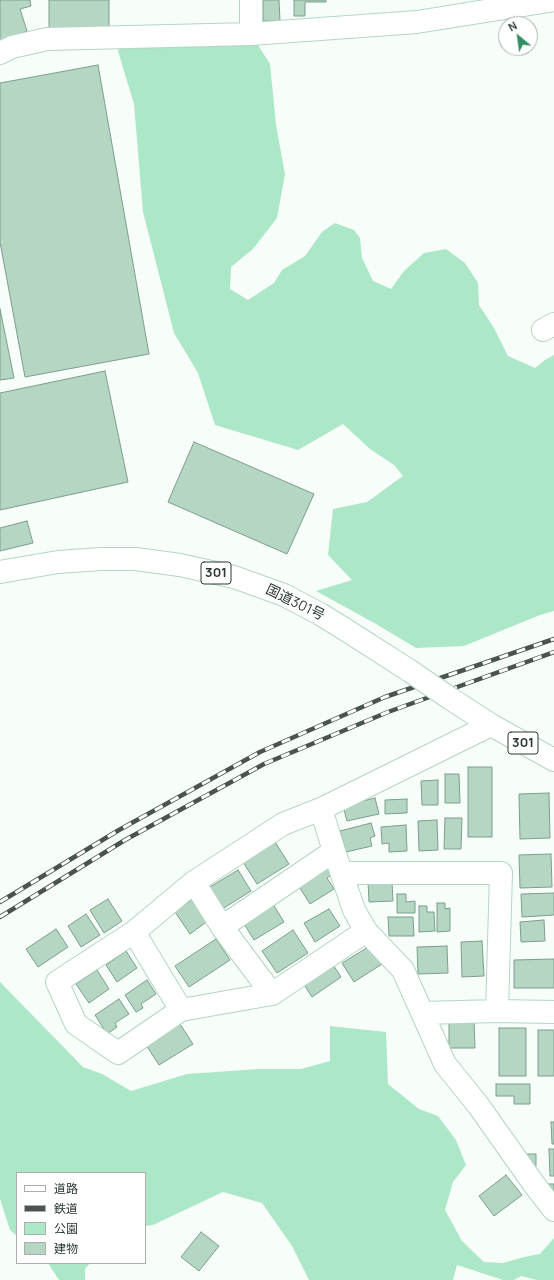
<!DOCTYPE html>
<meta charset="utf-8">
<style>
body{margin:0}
#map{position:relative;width:554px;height:1280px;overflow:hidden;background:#f7fef9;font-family:Manrope,"Noto Sans JP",sans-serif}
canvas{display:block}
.legend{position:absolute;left:16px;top:1172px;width:130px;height:92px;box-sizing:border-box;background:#fff;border:1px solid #aaafad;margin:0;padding:5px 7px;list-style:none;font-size:12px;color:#2b3831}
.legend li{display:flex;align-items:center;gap:8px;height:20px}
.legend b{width:20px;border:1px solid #aaafad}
.north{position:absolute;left:498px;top:16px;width:40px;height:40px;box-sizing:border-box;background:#fff;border:1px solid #aaafad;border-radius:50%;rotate:331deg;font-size:11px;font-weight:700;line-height:16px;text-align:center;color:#2b3831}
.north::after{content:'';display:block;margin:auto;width:14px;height:18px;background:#338e64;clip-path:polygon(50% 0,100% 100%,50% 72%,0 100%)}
</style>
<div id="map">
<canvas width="554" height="1280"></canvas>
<ul class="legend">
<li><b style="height:5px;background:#fff"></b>道路</li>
<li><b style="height:5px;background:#48544d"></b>鉄道</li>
<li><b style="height:11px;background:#ace7c7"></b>公園</li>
<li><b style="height:11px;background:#b4d6c3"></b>建物</li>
</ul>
<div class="north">N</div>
</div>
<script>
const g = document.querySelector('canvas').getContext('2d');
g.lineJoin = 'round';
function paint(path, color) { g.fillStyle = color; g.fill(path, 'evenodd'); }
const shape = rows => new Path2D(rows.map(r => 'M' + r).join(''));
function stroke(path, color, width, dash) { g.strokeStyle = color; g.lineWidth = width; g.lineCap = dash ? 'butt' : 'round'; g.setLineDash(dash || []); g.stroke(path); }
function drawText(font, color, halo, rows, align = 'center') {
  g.font = font + ' Manrope,"Noto Sans JP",sans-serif'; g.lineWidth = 3; g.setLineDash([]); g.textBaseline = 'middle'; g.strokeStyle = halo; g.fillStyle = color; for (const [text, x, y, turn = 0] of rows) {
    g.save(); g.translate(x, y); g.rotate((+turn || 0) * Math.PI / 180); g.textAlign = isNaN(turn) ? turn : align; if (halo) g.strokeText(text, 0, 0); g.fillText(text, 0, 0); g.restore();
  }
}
paint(shape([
 [251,34,270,64,276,125,285,174,277,218,253,249,231,267,230,289,248,300,274,283,282,270,305,256,322,232,335,223,354,230,360,238,362,258,373,281,391,289,404,271,424,253,446,249,465,263,478,283,479,305,494,328,508,356,535,368,545,360,554,355,554,611,540,615,464,646,416,648,376,624,316,591,352,580,328,555,333,509,367,502,403,476,394,465,370,449,343,424,298,450,215,425,198,373,174,333,143,212,134,104,118,51,122,37],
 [0,982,83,1067,102,1074,131,1091,187,1074,259,1069,301,1069,330,1061,330,1026,386,1032,388,1084,419,1109,438,1116,456,1140,466,1165,453,1182,445,1210,462,1241,484,1262,503,1263,524,1257,540,1254,554,1238,554,1280,537,1280,521,1276,514,1280,503,1280,457,1265,453,1280,309,1280,292,1246,262,1203,223,1192,153,1225,145,1226,145,1173,17,1173,17,1236,10,1230,0,1199],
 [48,1263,90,1263,85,1269,85,1280,59,1280]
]), '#ace7c7');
const building = shape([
 [0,0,30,0,31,6,20,9,27,31,0,42,0,0],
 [49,0,109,0,109,33,49,33,49,0],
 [263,0,279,0,280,21,263,21,263,0],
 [294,0,326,0,326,2,305,2,305,16,294,16,294,0],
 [98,65,149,354,25,377,0,242,0,83,98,65],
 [0,309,14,378,0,380,0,309],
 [105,371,128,482,0,510,0,393,105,371],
 [194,442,314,494,287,554,168,502,194,442],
 [27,521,33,543,0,551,0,528,27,521],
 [468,767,492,767,492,837,468,837,468,767],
 [445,774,459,774,460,803,445,803,445,774],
 [438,780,438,805,422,805,421,781,438,780],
 [549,793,550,838,520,839,519,794,549,793],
 [375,798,379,814,347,821,343,806,375,798],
 [407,799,407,813,385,814,385,800,407,799],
 [445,818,462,818,461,849,444,849,445,818],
 [437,820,438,850,419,851,418,821,437,820],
 [371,823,375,836,370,838,372,846,346,852,340,831,371,823],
 [406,825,407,851,389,852,389,843,382,844,381,827,406,825],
 [275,842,289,864,257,884,243,862,275,842],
 [551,854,552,887,520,888,519,855,551,854],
 [327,868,331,875,327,878,334,889,310,904,298,885,327,868],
 [238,870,251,891,219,911,205,890,238,870],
 [368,881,392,882,393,901,369,902,368,881],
 [554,893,554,915,522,917,521,894,554,893],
 [397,894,406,894,406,902,415,901,415,913,397,913,397,894],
 [194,898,209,920,190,934,175,912,194,898],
 [108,899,122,921,104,933,90,910,108,899],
 [271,901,284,922,254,940,241,919,271,901],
 [437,903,445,903,445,909,450,908,450,931,437,932,437,903],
 [419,906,427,906,427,912,434,912,435,931,419,932,419,906],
 [329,909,340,926,315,942,304,923,329,909],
 [86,914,100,935,81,947,68,926,86,914],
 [388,917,413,917,414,936,389,936,388,917],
 [544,920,545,941,521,942,520,922,544,920],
 [56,929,68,947,38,967,26,949,56,929],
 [293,930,308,953,277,973,262,951,293,930],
 [216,939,230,960,189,987,175,966,216,939],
 [482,941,484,976,462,977,461,942,482,941],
 [370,946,382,964,354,982,342,963,370,946],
 [447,946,448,973,418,974,417,947,447,946],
 [126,951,137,968,117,982,106,965,126,951],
 [554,959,554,988,514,988,514,960,554,959],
 [332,963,341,977,312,997,303,983,332,963],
 [97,970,109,989,89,1003,76,984,97,970],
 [147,980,156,994,141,1004,143,1008,136,1012,125,995,147,980],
 [119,999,129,1014,115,1023,117,1027,107,1034,95,1015,119,999],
 [178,1021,193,1044,159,1065,144,1042,178,1021],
 [449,1021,474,1021,475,1048,449,1048,449,1021],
 [499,1028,526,1028,526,1076,499,1076,499,1028],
 [538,1030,554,1030,554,1076,538,1076,538,1030],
 [496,1084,530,1084,530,1104,514,1104,514,1096,496,1096,496,1084],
 [551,1122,554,1122,554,1144,552,1144,551,1122],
 [549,1149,554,1149,554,1176,550,1176,549,1149],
 [525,1154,536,1154,536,1166,525,1167,525,1154],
 [506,1175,522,1195,494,1216,479,1196,506,1175],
 [548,1184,554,1184,554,1193,548,1184],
 [201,1232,219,1246,199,1271,181,1257,201,1232]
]);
paint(building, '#b4d6c3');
stroke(building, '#7d9e8c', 1);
const minor = shape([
 [251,34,251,0],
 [0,53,12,47,47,39,251,34,417,22,554,0],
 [543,330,554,324],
 [491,725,321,809,334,851,354,910,366,931,403,970,445,1064,478,1105,536,1187,554,1210],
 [342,873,501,873,497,1011],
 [194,882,222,927,272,994],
 [222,927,334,851],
 [134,932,181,1010,118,1053,76,1024,57,982,134,932,194,882,283,824,321,809],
 [181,1010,272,994,366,931],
 [423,1013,497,1011,554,1012]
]);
const trunk = shape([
 [0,572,58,562,101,559,136,559,180,565,234,577,284,595,320,614,346,630,410,671],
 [451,699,491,725,554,760]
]);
stroke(minor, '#b4d6c3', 24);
stroke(trunk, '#b4d6c3', 24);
stroke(minor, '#fff', 22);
stroke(trunk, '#fff', 22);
const rail = shape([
 [0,902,119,830,260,752,385,697,554,639],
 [0,917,125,840,264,764,388,712,554,652]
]);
stroke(rail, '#48544d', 4.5);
stroke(rail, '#fff', 3, [9]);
const trunkBridge = shape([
 [410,671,451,699]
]);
stroke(trunkBridge, '#b4d6c3', 24, []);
stroke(trunkBridge, '#fff', 22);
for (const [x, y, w] of [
 [216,573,30],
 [523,743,30]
]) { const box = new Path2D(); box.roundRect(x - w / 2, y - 11, w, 22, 3); g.fillStyle = '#fff'; g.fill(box); stroke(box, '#2b3831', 1); }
drawText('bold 13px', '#2b3831', null, [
 ["301",216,573],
 ["301",523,743]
]);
drawText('14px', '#2b3831', '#fff', [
 ["国道301号",295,603,26]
]);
</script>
